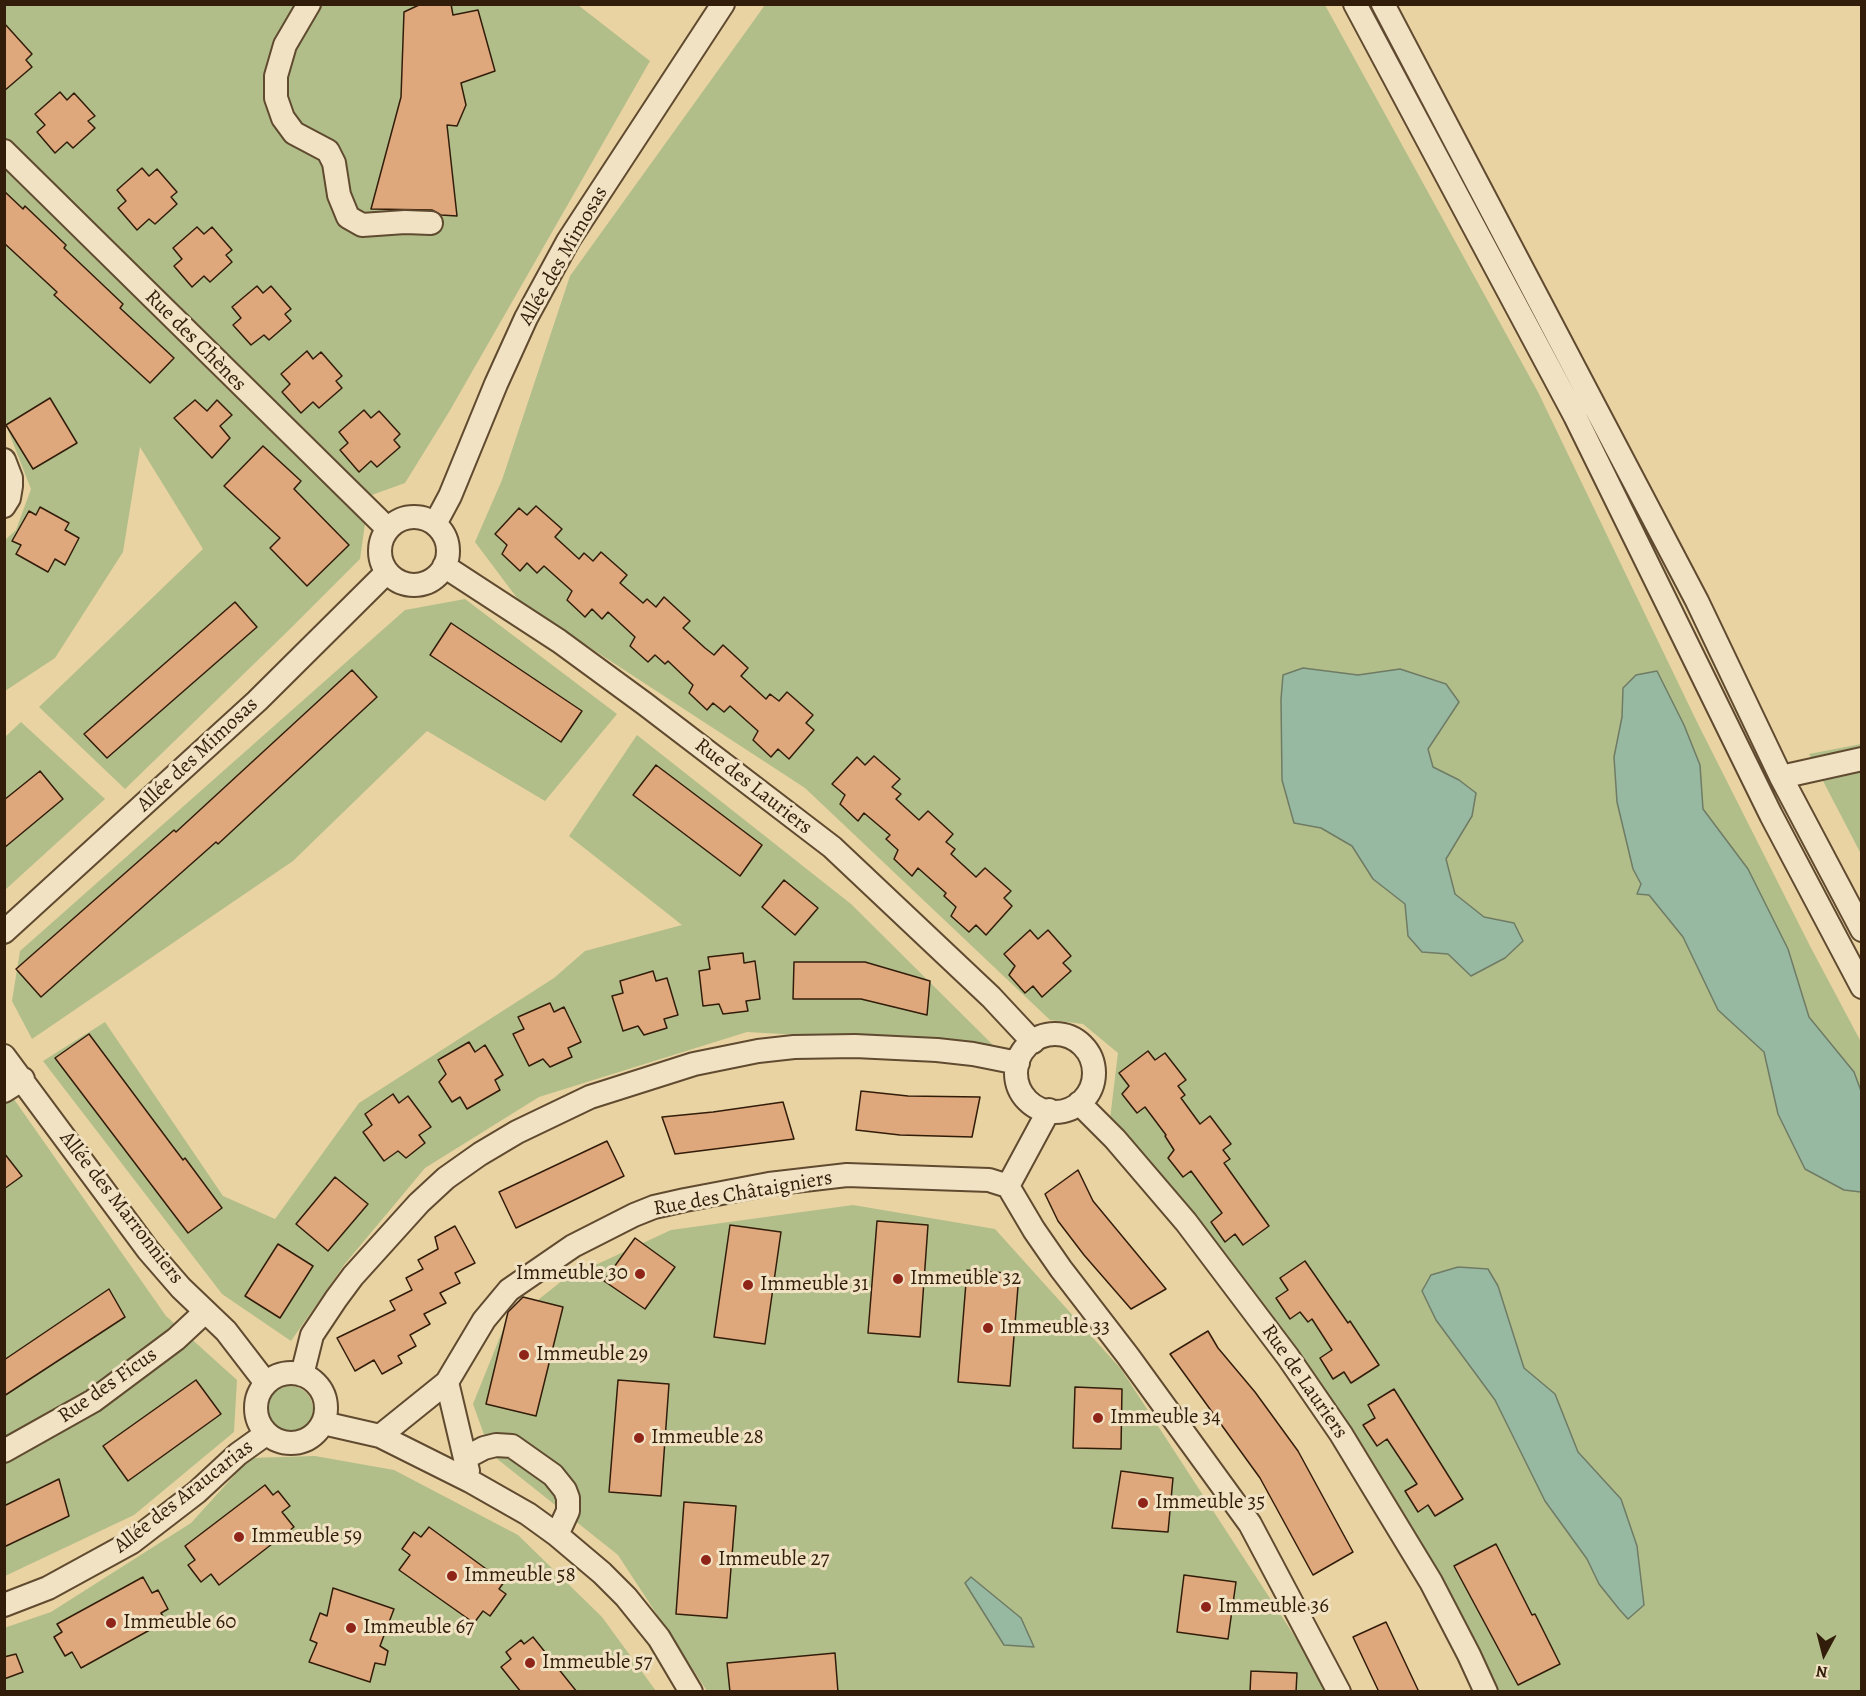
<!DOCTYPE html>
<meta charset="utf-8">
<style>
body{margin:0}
#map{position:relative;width:1866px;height:1696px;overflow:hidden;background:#e9d3a2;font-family:Alegreya,serif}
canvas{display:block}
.frame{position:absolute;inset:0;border:6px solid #321d0a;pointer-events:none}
.north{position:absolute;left:1794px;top:1624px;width:60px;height:60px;-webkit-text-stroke:4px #f1e2c3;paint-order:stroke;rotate:187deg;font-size:16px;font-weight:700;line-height:24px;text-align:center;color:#321d0a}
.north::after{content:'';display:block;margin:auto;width:21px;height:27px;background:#321d0a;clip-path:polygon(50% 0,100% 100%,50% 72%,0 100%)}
</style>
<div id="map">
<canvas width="1866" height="1696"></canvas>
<div class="frame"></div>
<div class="north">N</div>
</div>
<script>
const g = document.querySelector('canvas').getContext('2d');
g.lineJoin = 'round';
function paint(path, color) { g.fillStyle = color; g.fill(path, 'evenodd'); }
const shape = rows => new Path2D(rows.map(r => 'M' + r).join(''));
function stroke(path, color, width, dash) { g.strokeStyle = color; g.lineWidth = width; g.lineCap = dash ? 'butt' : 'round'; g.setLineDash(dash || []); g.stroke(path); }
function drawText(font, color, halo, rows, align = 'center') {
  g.font = font + ' Alegreya,serif'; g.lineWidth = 6; g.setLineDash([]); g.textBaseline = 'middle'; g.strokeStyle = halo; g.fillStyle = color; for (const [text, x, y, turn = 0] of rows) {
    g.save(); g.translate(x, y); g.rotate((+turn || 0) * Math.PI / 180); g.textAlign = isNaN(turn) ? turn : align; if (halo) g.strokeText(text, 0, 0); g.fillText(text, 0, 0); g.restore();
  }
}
paint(shape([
 [5,5,578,5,650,61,449,412,405,483,369,496,360,559,289,630,125,789,39,707,203,549,140,447,123,552,55,658,5,691,4,541,16,530,31,489,6,425,5,425],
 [765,5,1325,5,1538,392,1697,722,1810,946,1861,1042,1861,1691,1498,1691,1416,1536,1230,1268,1110,1119,1118,1053,1083,1024,1050,1020,805,788,520,602,475,542,502,480,570,276],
 [465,599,617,714,545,801,427,731,293,861,32,1039,12,1001,20,951,405,610],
 [21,722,105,799,5,890,5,737],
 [637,735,851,904,994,1046,747,1032,539,1097,425,1168,344,1265,291,1341,222,1294,43,1061,105,1022,223,1196,275,1219,359,1103,554,978,585,951,682,925,569,836],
 [1861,744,1861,854,1809,754],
 [4,1085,166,1316,237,1380,234,1432,134,1515,5,1576],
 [853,1205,995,1229,1121,1369,1325,1683,1328,1691,707,1691,618,1555,491,1454,473,1404,504,1327,563,1280,671,1230],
 '267 1409a23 23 0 1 1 46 0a23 23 0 1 1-46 0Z',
 [315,1456,394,1470,518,1535,602,1617,656,1691,5,1691,4,1628,51,1612,191,1523,250,1458]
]), '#b1be89');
const water = shape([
 [1303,668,1358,675,1400,669,1446,684,1459,702,1428,749,1433,767,1459,780,1476,793,1472,816,1446,859,1455,894,1484,917,1514,923,1523,941,1505,958,1471,976,1448,954,1422,952,1408,936,1405,904,1373,879,1352,846,1321,828,1294,823,1282,780,1281,699,1283,675,1303,668],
 [1657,671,1684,725,1700,765,1703,809,1748,869,1788,949,1809,1017,1854,1072,1861,1091,1861,1192,1844,1190,1805,1169,1778,1114,1764,1052,1718,1010,1683,937,1649,895,1637,894,1641,884,1633,869,1617,802,1614,757,1622,717,1623,688,1636,675,1657,671],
 [1458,1267,1488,1269,1498,1286,1524,1368,1555,1394,1578,1452,1621,1499,1637,1546,1644,1605,1628,1619,1619,1609,1599,1584,1587,1559,1545,1501,1495,1400,1436,1320,1422,1291,1431,1275,1458,1267],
 [971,1577,1021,1618,1034,1647,1004,1645,965,1583,971,1577]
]);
paint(water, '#98b9a1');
stroke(water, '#6f7b65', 1.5);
const building = shape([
 [421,4,451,4,453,15,478,10,495,71,461,83,466,105,457,126,447,125,457,216,441,215,432,210,371,209,401,97,404,12,421,4],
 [4,23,32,54,26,60,32,67,4,91,4,23],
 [60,92,67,100,74,93,95,116,88,121,95,128,73,148,67,142,55,153,37,132,45,125,35,114,60,92],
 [142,168,149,176,157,169,177,192,171,197,177,204,155,224,149,219,137,230,118,208,126,201,117,190,142,168],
 [4,191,23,209,25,206,66,245,64,248,123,304,120,308,174,358,150,383,54,295,57,292,4,243,4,191],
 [197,227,204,234,212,227,232,250,226,255,232,262,210,282,204,276,192,287,174,266,182,259,173,248,197,227],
 [257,286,263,293,271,286,291,309,285,314,291,321,269,340,264,335,251,345,233,325,241,318,232,307,257,286],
 [307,351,313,359,321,352,342,376,336,381,342,388,319,408,313,402,301,413,282,392,290,384,281,374,307,351],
 [50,398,77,443,33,469,6,425,50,398],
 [195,400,207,411,217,400,232,415,220,426,230,438,212,458,174,418,195,400],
 [364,410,371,418,379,411,400,434,394,440,400,447,377,467,371,461,359,472,340,450,348,443,339,432,364,410],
 [263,446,301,481,294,489,349,545,307,586,270,548,280,538,224,486,263,446],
 [536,506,562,529,555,537,579,559,584,553,593,561,601,552,627,575,620,583,643,603,647,599,656,607,664,597,690,621,683,628,705,648,714,655,723,645,748,668,741,676,766,699,770,694,779,701,787,692,813,715,806,723,814,730,789,759,778,749,771,757,753,740,758,731,730,706,724,712,713,703,707,710,689,693,693,685,668,661,665,664,655,655,648,662,630,646,635,637,608,612,602,619,592,609,585,617,567,600,572,591,544,566,537,573,527,563,520,571,502,554,507,545,495,534,519,508,527,515,536,506],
 [40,507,69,523,65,530,79,538,65,565,55,559,48,572,16,554,21,545,12,541,29,511,36,515,40,507],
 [235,602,257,627,107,758,84,734,235,602],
 [451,623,582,711,561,742,430,655,451,623],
 [352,670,377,697,218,844,216,842,41,997,16,969,174,830,176,832,352,670],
 [874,756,900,779,892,787,901,794,896,799,919,820,928,811,953,834,946,842,955,849,951,854,976,877,985,868,1011,891,1004,898,1012,906,986,935,976,925,969,932,951,916,956,907,944,896,946,893,918,868,912,876,894,859,898,850,886,839,890,835,864,813,858,821,840,804,845,795,832,784,857,757,865,765,874,756],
 [656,765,762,845,740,876,633,795,656,765],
 [40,771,63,799,4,848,4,800,40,771],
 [784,880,818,908,795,935,762,907,784,880],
 [1030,930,1038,939,1048,930,1071,956,1063,963,1071,971,1042,997,1033,986,1025,993,1009,975,1015,966,1004,954,1030,930],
 [743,953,744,963,755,961,760,999,746,1001,748,1011,723,1014,719,1004,703,1006,699,971,710,969,708,957,743,953],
 [794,962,865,962,930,981,927,1015,861,999,793,999,794,962],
 [653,971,656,981,667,978,678,1015,664,1019,667,1028,644,1035,638,1026,623,1031,612,996,623,993,620,981,653,971],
 [550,1003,554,1012,564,1007,581,1042,568,1048,572,1057,550,1067,543,1059,529,1066,513,1034,524,1029,518,1017,550,1003],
 [89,1034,183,1160,185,1158,222,1208,188,1233,55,1058,89,1034],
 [469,1042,475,1052,485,1045,503,1075,495,1080,500,1090,467,1109,460,1097,452,1102,439,1082,446,1074,438,1060,469,1042],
 [1148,1051,1155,1060,1165,1053,1186,1080,1178,1086,1185,1095,1181,1098,1200,1124,1210,1116,1231,1144,1223,1150,1230,1159,1224,1163,1269,1226,1243,1245,1235,1234,1225,1242,1211,1222,1222,1213,1191,1171,1183,1177,1168,1158,1174,1150,1165,1136,1166,1135,1145,1107,1137,1113,1122,1094,1129,1086,1119,1073,1148,1051],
 [861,1091,908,1096,980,1097,972,1137,900,1135,856,1130,861,1091],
 [393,1094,399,1103,408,1096,431,1127,419,1135,425,1143,406,1158,398,1151,384,1161,363,1132,372,1125,365,1114,393,1094],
 [783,1102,794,1139,675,1154,662,1117,713,1112,783,1102],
 [607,1141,624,1176,516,1228,499,1192,607,1141],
 [4,1153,22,1176,4,1189,4,1153],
 [1078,1170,1093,1201,1166,1289,1131,1309,1084,1255,1058,1221,1045,1194,1078,1170],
 [335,1177,368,1204,328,1251,296,1224,335,1177],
 [877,1221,928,1225,920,1337,868,1333,877,1221],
 [730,1225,781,1232,765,1344,714,1337,730,1225],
 [455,1226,475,1263,455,1273,460,1283,440,1293,446,1303,424,1314,430,1324,410,1335,416,1346,398,1356,402,1363,382,1374,374,1360,355,1371,337,1338,395,1310,390,1301,412,1290,406,1278,423,1269,418,1260,438,1249,435,1237,455,1226],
 [635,1238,675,1267,645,1309,604,1281,635,1238],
 [278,1244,313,1266,280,1318,245,1296,278,1244],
 [1305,1261,1348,1323,1350,1321,1379,1365,1351,1383,1344,1372,1333,1379,1320,1358,1332,1350,1312,1319,1308,1322,1300,1312,1290,1319,1276,1298,1288,1290,1280,1278,1305,1261],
 [967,1270,1019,1274,1010,1386,958,1382,967,1270],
 [109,1289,125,1317,4,1396,4,1360,109,1289],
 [523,1297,563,1307,536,1416,486,1404,508,1312,523,1297],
 [1208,1331,1218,1348,1255,1392,1298,1451,1353,1552,1313,1575,1260,1478,1170,1354,1208,1331],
 [196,1380,221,1414,128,1481,103,1446,196,1380],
 [618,1380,669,1384,661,1496,609,1492,618,1380],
 [1075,1387,1122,1389,1121,1449,1073,1448,1075,1387],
 [1394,1389,1463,1499,1435,1516,1428,1505,1418,1512,1405,1491,1417,1484,1387,1439,1377,1446,1363,1425,1375,1418,1368,1405,1394,1389],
 [1121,1471,1173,1478,1168,1532,1112,1528,1121,1471],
 [59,1479,69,1516,4,1547,4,1506,59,1479],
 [265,1485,273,1495,278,1491,290,1506,282,1512,294,1527,219,1585,211,1574,201,1582,188,1565,195,1560,185,1546,265,1485],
 [684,1502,736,1506,727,1618,676,1614,684,1502],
 [429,1527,504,1582,499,1589,506,1594,490,1616,483,1611,474,1623,399,1570,410,1555,402,1549,414,1532,421,1537,429,1527],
 [1496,1544,1532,1615,1535,1614,1560,1664,1518,1685,1454,1566,1496,1544],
 [1184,1575,1236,1582,1228,1639,1177,1632,1184,1575],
 [143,1577,152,1593,158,1590,168,1609,161,1613,166,1621,81,1668,72,1652,65,1656,54,1637,62,1632,57,1624,143,1577],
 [333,1588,394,1609,380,1646,388,1651,385,1665,375,1663,370,1682,309,1662,317,1643,310,1640,320,1613,327,1616,333,1588],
 [1386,1622,1419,1692,1379,1692,1353,1637,1386,1622],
 [533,1637,577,1692,521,1692,501,1667,511,1659,506,1652,521,1640,524,1644,533,1637],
 [835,1653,838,1692,730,1692,727,1663,835,1653],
 [16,1654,23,1672,4,1679,4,1657,16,1654],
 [1251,1671,1297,1673,1296,1692,1250,1692,1251,1671]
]);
paint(building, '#dfa77c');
stroke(building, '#321d0a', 1.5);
const minor = shape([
 [309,4,285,45,276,76,276,98,283,118,294,133,328,151,334,163,339,195,348,217,362,225,405,222,431,223],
 [1355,4,1575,416,1771,815,1862,987],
 [1383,4,1697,601,1781,777,1862,930],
 [4,151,388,529],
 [4,460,11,478,11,486,9,498,4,506],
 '380 551a34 34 0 1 1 68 0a34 34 0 1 1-68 0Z',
 [435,524,450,496,496,384,526,318,568,241,723,4],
 [444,566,559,641,645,704,832,847,991,997,1033,1042],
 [1781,777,1862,759],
 [4,932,257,701,387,572],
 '1016 1073a39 39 0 1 1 78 0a39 39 0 1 1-78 0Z',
 [4,1056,148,1250,181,1288,226,1331,266,1383],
 [4,1091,23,1079],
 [1079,1103,1115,1139,1186,1222,1288,1357,1341,1434,1431,1582,1469,1655,1486,1692],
 [1008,1186,1049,1110],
 '256 1408a35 35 0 1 1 70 0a35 35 0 1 1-70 0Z',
 [302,1375,312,1335,336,1299,353,1276,419,1203,446,1178,480,1154,517,1132,590,1097,694,1064,758,1051,794,1047,855,1046,937,1050,973,1054,1018,1063],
 [447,1382,468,1471],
 [323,1423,380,1436,470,1481,528,1514,557,1535,602,1573,626,1597,659,1638,691,1692],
 [380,1436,447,1382,484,1320,509,1290,573,1246,634,1215,654,1207,685,1200,769,1184,847,1175,989,1180,1008,1186,1034,1230,1061,1269,1128,1356,1250,1524,1339,1692],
 [4,1451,93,1401,176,1339,205,1312],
 [465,1458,484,1448,496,1445,512,1446,553,1475,565,1490,568,1498,568,1511,557,1535],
 [4,1605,48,1588,132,1542,197,1492,238,1454,266,1434]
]);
stroke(minor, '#604a30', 26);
stroke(minor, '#f1e2c3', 22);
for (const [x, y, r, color] of [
 [640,1274,6,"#8f2418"],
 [898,1279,6,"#8f2418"],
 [748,1285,6,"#8f2418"],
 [988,1328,6,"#8f2418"],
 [524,1355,6,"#8f2418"],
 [1098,1418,6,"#8f2418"],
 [639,1438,6,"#8f2418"],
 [1143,1503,6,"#8f2418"],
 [239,1537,6,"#8f2418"],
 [706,1560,6,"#8f2418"],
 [452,1576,6,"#8f2418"],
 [1206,1607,6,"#8f2418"],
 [111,1623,6,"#8f2418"],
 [351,1628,6,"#8f2418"],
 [530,1663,6,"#8f2418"]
]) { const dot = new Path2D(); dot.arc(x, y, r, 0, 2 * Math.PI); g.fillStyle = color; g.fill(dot); stroke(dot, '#f1e2c3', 2); }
drawText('21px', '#321d0a', '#f1e2c3', [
 ["Allée des Mimosas",564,256,-60],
 ["Rue des Chènes",195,341,45],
 ["Allée des Mimosas",198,755,-43],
 ["Rue des Lauriers",753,787,38],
 ["Rue des Châtaigniers",743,1194,-10],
 ["Allée des Marronniers",121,1208,52],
 ["Rue de Lauriers",1304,1382,55],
 ["Rue des Ficus",108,1386,-35],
 ["Allée des Araucarias",184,1497,-38]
]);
drawText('21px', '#321d0a', '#f1e2c3', [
 ["Immeuble 30",628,1274,"right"],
 ["Immeuble 32",910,1279],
 ["Immeuble 31",760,1285],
 ["Immeuble 33",1000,1328],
 ["Immeuble 29",536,1355],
 ["Immeuble 34",1110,1418],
 ["Immeuble 28",651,1438],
 ["Immeuble 35",1155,1503],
 ["Immeuble 59",251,1537],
 ["Immeuble 27",718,1560],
 ["Immeuble 58",464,1576],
 ["Immeuble 36",1218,1607],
 ["Immeuble 60",123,1623],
 ["Immeuble 67",363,1628],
 ["Immeuble 57",542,1663]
], 'left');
</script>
